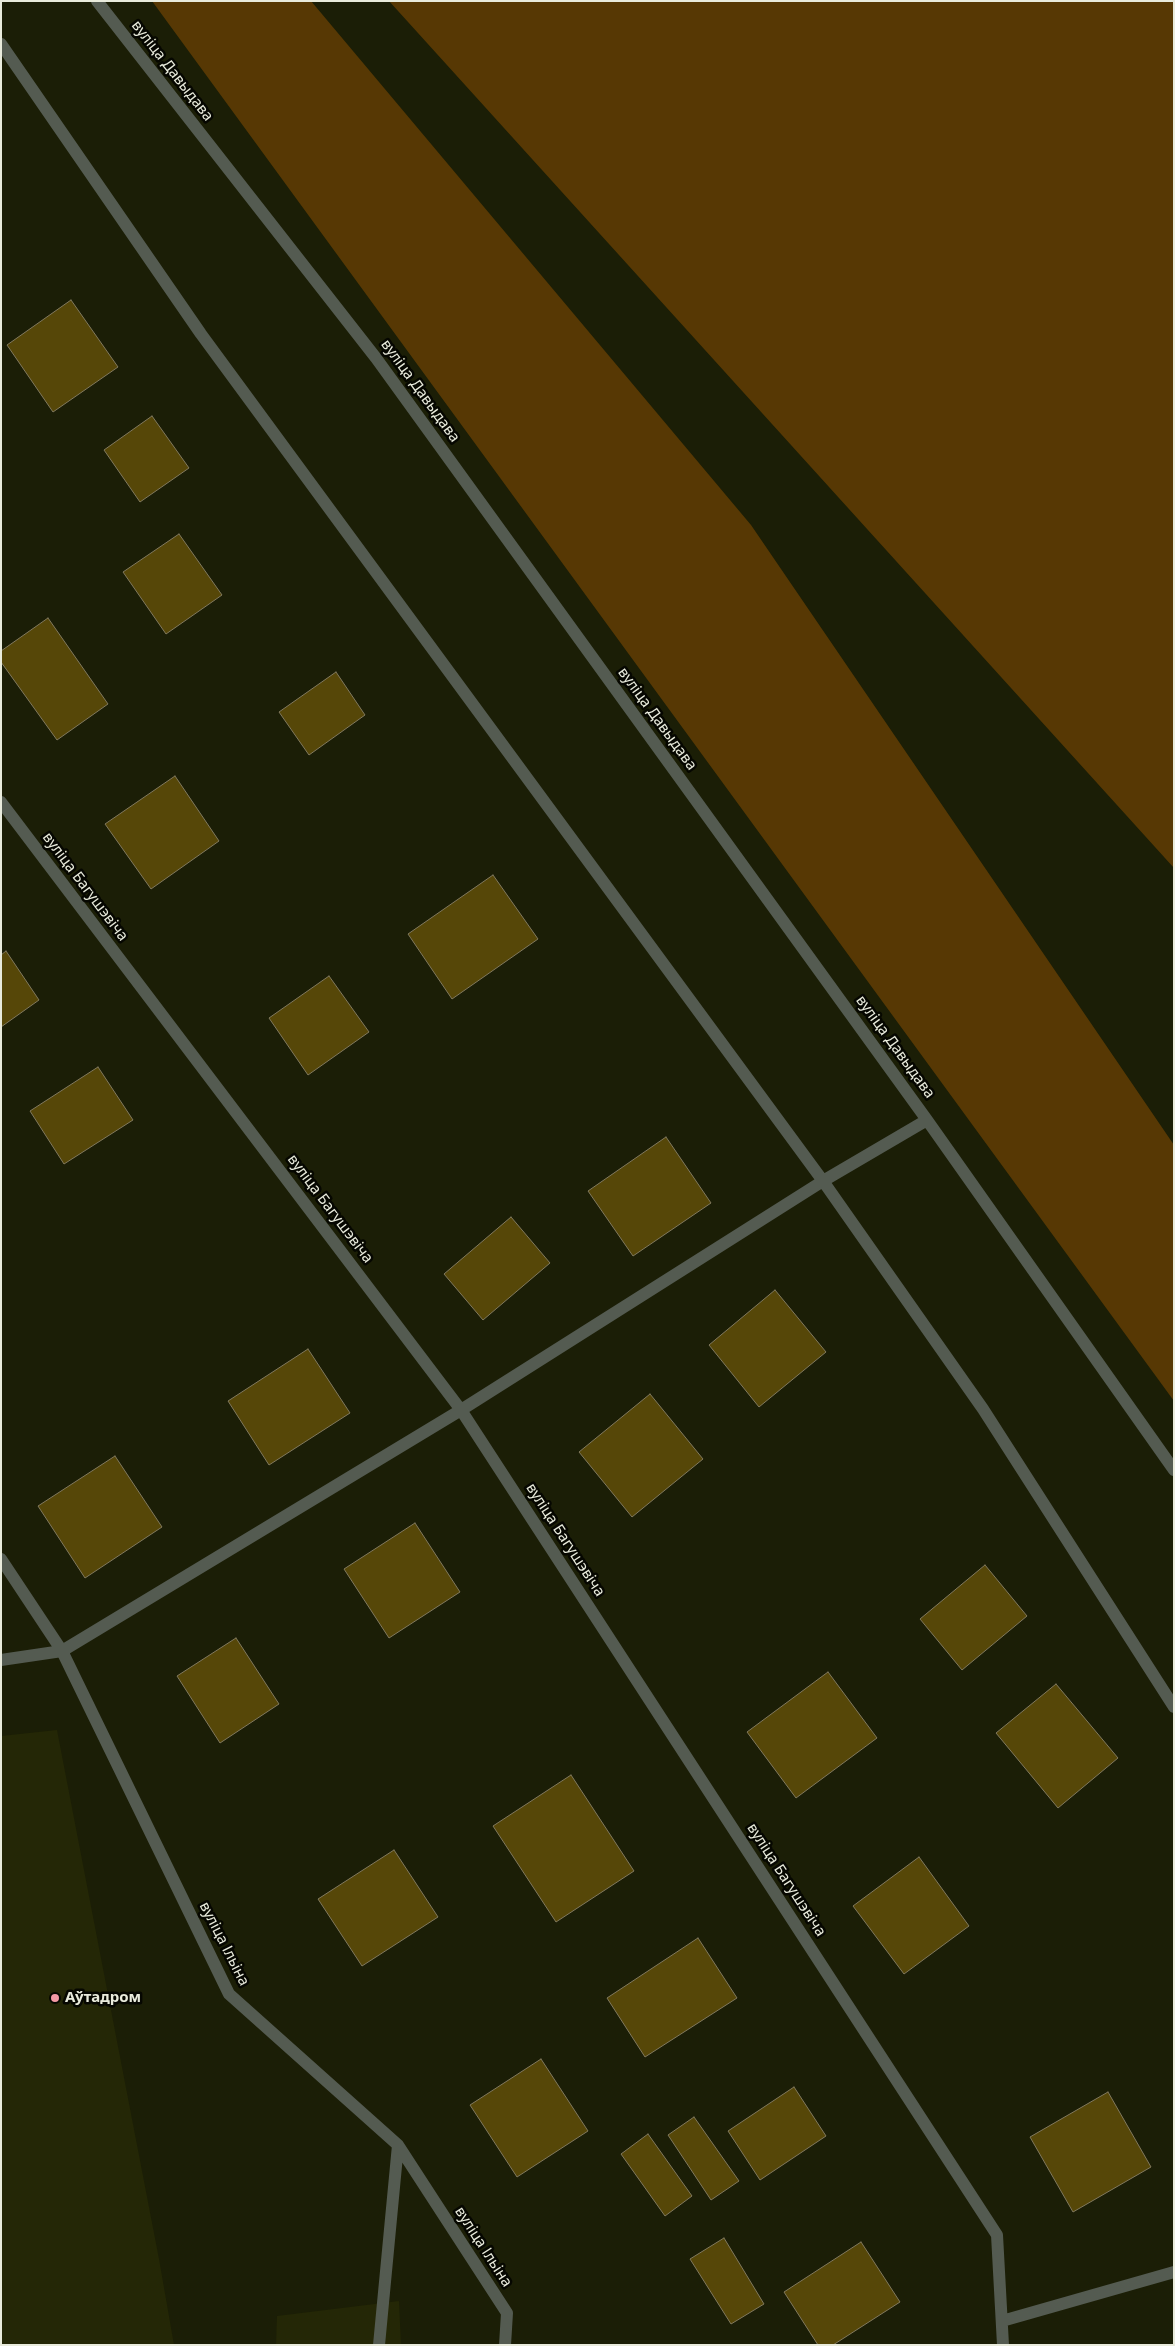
<!DOCTYPE html>
<meta charset="utf-8">
<style>
body{margin:0}
#map{position:relative;width:1175px;height:2346px;overflow:hidden;background:#1b1e06;font-family:"Noto Sans",sans-serif}
canvas{display:block}
.frame{position:absolute;inset:0;border:2px solid #e9ebdc;pointer-events:none}
</style>
<div id="map">
<canvas width="1175" height="2346"></canvas>
<div class="frame"></div>
</div>
<script>
const g = document.querySelector('canvas').getContext('2d');
g.lineJoin = 'round';
function paint(path, color) { g.fillStyle = color; g.fill(path, 'evenodd'); }
const shape = rows => new Path2D(rows.map(r => 'M' + r).join(''));
function stroke(path, color, width, dash) { g.strokeStyle = color; g.lineWidth = width; g.lineCap = dash ? 'butt' : 'round'; g.setLineDash(dash || []); g.stroke(path); }
function drawText(font, color, halo, rows, align = 'center') {
  g.font = font + ' "Noto Sans",sans-serif'; g.lineWidth = 5; g.setLineDash([]); g.textBaseline = 'middle'; g.strokeStyle = halo; g.fillStyle = color; for (const [text, x, y, turn = 0] of rows) {
    g.save(); g.translate(x, y); g.rotate((+turn || 0) * Math.PI / 180); g.textAlign = isNaN(turn) ? turn : align; if (halo) g.strokeText(text, 0, 0); g.fillText(text, 0, 0); g.restore();
  }
}
paint(shape([
 [57,1730,159,2259,174,2345,1,2345,1,1736],
 [399,2301,401,2345,276,2345,277,2316]
]), '#242706');
paint(shape([
 [152,1,311,1,751,525,1174,1145,1174,1401],
 [389,1,1174,1,1174,868]
]), '#573804');
const building = shape([
 [71,300,118,367,53,412,7,345,71,300],
 [152,416,189,468,140,502,104,450,152,416],
 [179,534,222,595,166,634,123,572,179,534],
 [48,618,108,704,57,740,1,662,1,651,48,618],
 [336,672,365,715,309,755,279,712,336,672],
 [175,776,219,841,151,889,105,824,175,776],
 [493,875,538,939,452,999,408,934,493,875],
 [6,951,39,1000,1,1027,1,955,6,951],
 [329,976,369,1032,308,1075,269,1018,329,976],
 [98,1067,133,1120,64,1164,30,1111,98,1067],
 [666,1137,711,1203,633,1256,588,1191,666,1137],
 [511,1217,550,1263,483,1320,444,1274,511,1217],
 [775,1290,826,1352,759,1407,709,1345,775,1290],
 [308,1349,350,1413,269,1465,228,1401,308,1349],
 [650,1394,703,1459,632,1517,579,1452,650,1394],
 [115,1456,162,1527,85,1578,38,1506,115,1456],
 [415,1523,460,1592,389,1638,344,1569,415,1523],
 [985,1565,1027,1616,962,1670,920,1619,985,1565],
 [236,1638,279,1704,220,1743,177,1676,236,1638],
 [828,1672,877,1738,796,1798,747,1732,828,1672],
 [1056,1684,1118,1758,1058,1808,996,1733,1056,1684],
 [571,1775,634,1871,556,1922,493,1826,571,1775],
 [394,1850,438,1917,362,1966,318,1899,394,1850],
 [919,1857,969,1926,904,1974,853,1906,919,1857],
 [698,1938,737,1998,645,2057,607,1998,698,1938],
 [541,2059,588,2131,517,2177,470,2105,541,2059],
 [794,2087,826,2136,760,2180,728,2131,794,2087],
 [1108,2092,1151,2167,1073,2212,1030,2137,1108,2092],
 [694,2117,739,2181,711,2200,668,2135,694,2117],
 [648,2134,692,2196,665,2216,621,2154,648,2134],
 [724,2238,764,2304,731,2324,690,2259,724,2238],
 [861,2242,900,2302,833,2345,818,2345,784,2292,861,2242]
]);
paint(building, '#564708');
stroke(building, '#81795e', 1);
stroke(shape([
 [97,1,376,358,927,1120,1174,1470],
 [1,44,201,334,823,1181,983,1409,1174,1707],
 [1,802,461,1410,997,2235,1003,2345],
 [1,1559,62,1651,229,1994,398,2145,507,2313,505,2345],
 [1,1660,62,1651,461,1410,823,1181,927,1120],
 [1002,2321,1174,2272],
 [379,2345,398,2145]
]), '#545b51', 12);
for (const [x, y, r, color] of [
 [55,1998,5,"#f49aa4"]
]) { const dot = new Path2D(); dot.arc(x, y, r, 0, 2 * Math.PI); g.fillStyle = color; g.fill(dot); stroke(dot, '#060701', 2); }
drawText('15px', '#e9ebdc', '#060701', [
 ["вуліца Давыдава",172,71,52],
 ["вуліца Давыдава",420,391,54],
 ["вуліца Давыдава",657,719,54],
 ["вуліца Багушэвіча",85,887,53],
 ["вуліца Давыдава",895,1047,54],
 ["вуліца Багушэвіча",330,1209,53],
 ["вуліца Багушэвіча",565,1540,57],
 ["вуліца Багушэвіча",786,1880,57],
 ["вуліца Ільіна",224,1944,63],
 ["вуліца Ільіна",483,2247,57]
]);
drawText('bold 15px', '#e9ebdc', '#060701', [
 ["Аўтадром",65,1998]
], 'left');
</script>
